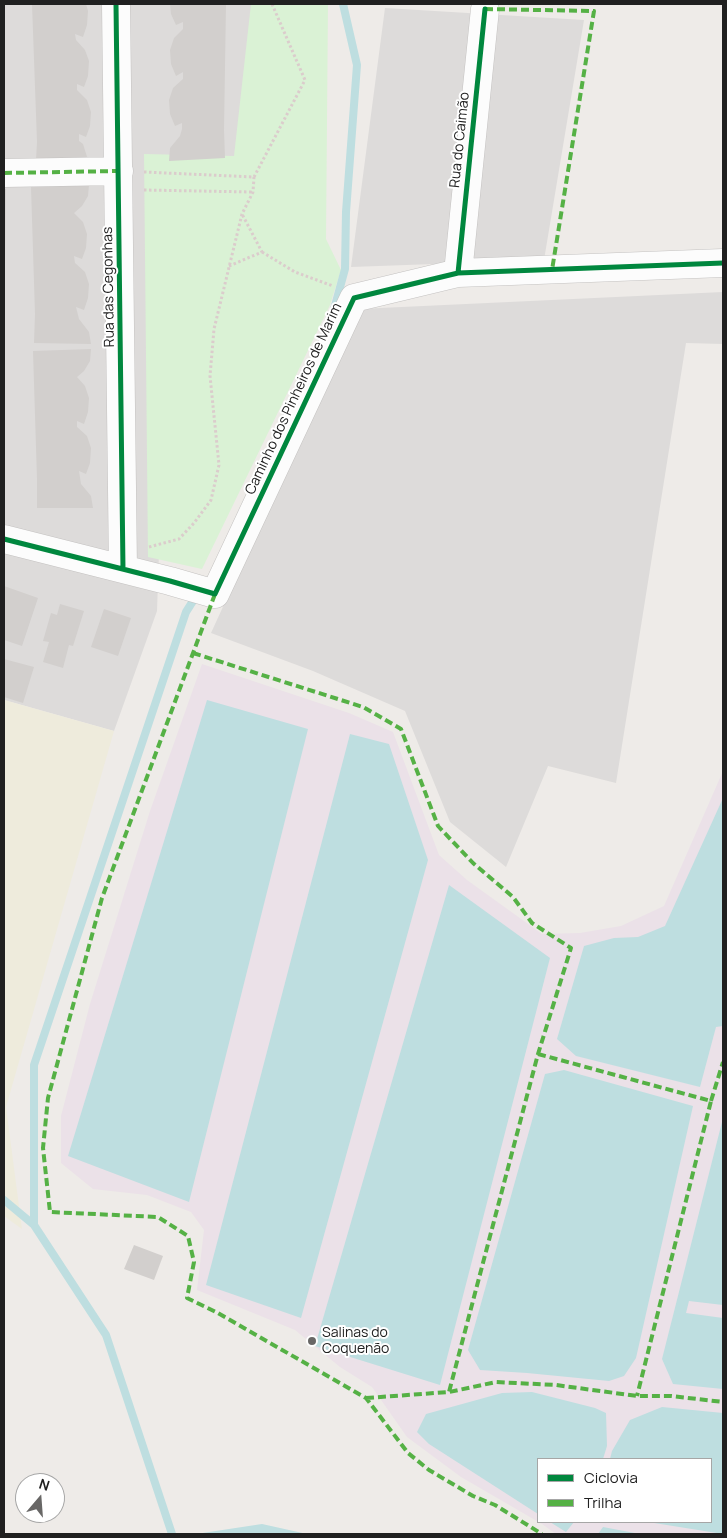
<!DOCTYPE html>
<meta charset="utf-8">
<style>
body{margin:0}
#map{position:relative;width:727px;height:1538px;overflow:hidden;background:#eeebe8;font-family:Manrope,sans-serif}
canvas{display:block}
.frame{position:absolute;inset:0;border:5px solid #202020;pointer-events:none}
.legend{position:absolute;left:537px;top:1458px;width:175px;height:65px;box-sizing:border-box;background:#fff;border:1px solid #a6a6a6;margin:0;padding:6px 9px;list-style:none;font-size:15px;color:#202020}
.legend li{display:flex;align-items:center;gap:10px;height:25px}
.legend b{width:25px;border:1px solid #a6a6a6}
.north{position:absolute;left:15px;top:1473px;width:50px;height:50px;box-sizing:border-box;background:#fff;border:1px solid #a6a6a6;border-radius:50%;rotate:18deg;font-size:14px;font-weight:700;line-height:20px;text-align:center;color:#202020}
.north::after{content:'';display:block;margin:auto;width:18px;height:22px;background:#686766;clip-path:polygon(50% 0,100% 100%,50% 72%,0 100%)}
</style>
<div id="map">
<canvas width="727" height="1538"></canvas>
<div class="frame"></div>
<ul class="legend">
<li><b style="height:6px;background:#00873e"></b>Ciclovia</li>
<li><b style="height:6px;background:#55b145"></b>Trilha</li>
</ul>
<div class="north">N</div>
</div>
<script>
const g = document.querySelector('canvas').getContext('2d');
g.lineJoin = 'round';
function paint(path, color) { g.fillStyle = color; g.fill(path, 'evenodd'); }
const shape = rows => new Path2D(rows.map(r => 'M' + r).join(''));
function stroke(path, color, width, dash) { g.strokeStyle = color; g.lineWidth = width; g.lineCap = dash ? 'butt' : 'round'; g.setLineDash(dash || []); g.stroke(path); }
function drawText(font, color, halo, rows, align = 'center') {
  g.font = font + ' Manrope,sans-serif'; g.lineWidth = 4; g.setLineDash([]); g.textBaseline = 'middle'; g.strokeStyle = halo; g.fillStyle = color; for (const [text, x, y, turn = 0] of rows) {
    g.save(); g.translate(x, y); g.rotate((+turn || 0) * Math.PI / 180); g.textAlign = isNaN(turn) ? turn : align; if (halo) g.strokeText(text, 0, 0); g.fillText(text, 0, 0); g.restore();
  }
}
paint(shape([
 [4,4,265,4,159,553,157,611,114,731,4,700],
 [385,8,584,20,544,260,351,267],
 [723,292,723,344,686,343,616,783,548,766,506,867,450,822,405,711,313,671,211,633,359,309]
]), '#dddbda');
paint(shape([
 [202,664,349,713,393,732,439,855,467,880,542,934,580,933,621,926,664,906,723,771,723,1534,556,1534,542,1524,461,1477,407,1437,372,1387,340,1367,295,1330,197,1290,204,1230,191,1212,147,1195,93,1189,61,1163,61,1116,90,1004,150,811],
 [538,1459,711,1459,711,1522,538,1522]
]), '#ebe1e8');
paint(shape([
 [4,700,114,731,6,1107,22,1229,4,1216]
]), '#eeebdc');
paint(shape([
 [251,4,328,4,326,239,341,270,330,305,202,569,148,557,144,154,234,156]
]), '#daf2d5');
paint(shape([
 [207,700,308,729,189,1202,68,1156],
 [350,734,389,744,428,860,301,1318,206,1285],
 [723,798,723,1026,716,1027,700,1087,576,1056,557,1039,584,946,614,938,638,937,665,926],
 [449,885,550,958,440,1385,315,1346],
 [564,1070,693,1106,636,1358,624,1376,609,1381,527,1373,480,1370,468,1350,545,1074],
 [723,1118,723,1305,689,1301,686,1313,723,1318,723,1389,673,1384,662,1359],
 [532,1392,595,1408,606,1413,607,1446,603,1459,538,1459,538,1514,429,1444,417,1432,426,1414,502,1393],
 [662,1407,723,1413,723,1534,648,1522,711,1522,711,1459,610,1459,612,1451,630,1420],
 [550,1522,574,1522,566,1532],
 [262,1524,307,1534,196,1534],
 [603,1527,640,1534,598,1534]
]), '#bedee0');
stroke(shape([
 [333,313,345,269,346,212,357,65,343,4],
 [4,1200,34,1225],
 [172,1534,106,1335,34,1225,34,1065,186,612,198,593]
]), '#bedee0', 8);
paint(shape([
 [32,4,86,4,88,11,87,25,83,37,75,34,76,40,85,50,89,61,88,76,84,87,77,84,77,90,87,100,91,112,90,126,86,137,79,134,79,141,83,144,88,160,36,160,37,142],
 [170,4,226,4,224,130,225,158,169,161,170,148,180,136,182,129,182,123,175,126,170,114,169,100,173,88,183,79,183,72,176,76,171,64,170,50,174,38,183,29,183,22,176,25,171,14],
 [89,185,88,196,82,206,74,213,83,222,87,234,86,248,82,259,74,256,75,263,85,272,89,284,88,298,84,310,76,307,79,319,89,332,91,344,34,343,35,314,31,187],
 [4,189,6,189,5,264,4,264],
 [91,349,90,361,84,371,77,377,85,386,89,398,88,412,84,424,77,421,77,427,87,436,91,448,90,463,86,474,79,471,81,484,91,496,93,508,37,508,37,479,33,351],
 [4,586,38,598,22,646,4,640],
 [60,604,84,611,73,646,69,645,63,668,43,662,49,642,43,641,51,613,57,615],
 [104,609,131,618,118,656,91,647],
 [4,659,34,667,23,703,4,697],
 [134,1245,163,1256,154,1280,124,1269]
]), '#d2cfcd');
const minor = shape([
 [116,4,123,569],
 [4,173,119,171],
 [458,273,485,9],
 [4,539,170,581,215,594,354,298,458,273,723,263]
]);
stroke(minor, '#c4c2c1', 29);
stroke(shape([
 [144,172,254,177,305,80,272,4],
 [144,190,253,192],
 [262,252,295,272,333,286],
 [229,266,262,252,242,214],
 [149,547,179,539,194,523,211,500,219,465,210,376,214,329,242,214,253,192,254,177]
]), '#dbcccc', 3, [2.5, 2.5]);
stroke(minor, '#fcfcfc', 28);
stroke(shape([
 [485,9,594,11,552,270],
 [4,173,119,171],
 [215,594,102,898,48,1098,43,1148,50,1212,158,1217,188,1236,194,1262,187,1298,216,1312,366,1398,408,1453,429,1470,473,1496,495,1505,542,1534],
 [193,653,363,707,401,729,438,826,473,863,513,897,532,923,571,948,538,1054,449,1392],
 [538,1054,711,1101,637,1396],
 [711,1101,723,1062],
 [366,1398,449,1392,496,1382,556,1385,637,1396,671,1396,723,1402]
]), '#55b145', 4, [8, 4]);
stroke(shape([
 [116,4,123,569],
 [458,273,485,9],
 [4,539,170,581,215,594,354,298,458,273,723,263]
]), '#00873e', 5);
for (const [x, y, r, color] of [
 [312,1341,5,"#686766"]
]) { const dot = new Path2D(); dot.arc(x, y, r, 0, 2 * Math.PI); g.fillStyle = color; g.fill(dot); stroke(dot, '#fff', 2); }
drawText('14px', '#202020', '#fff', [
 ["Rua do Caimão",460,140,-84],
 ["Rua das Cegonhas",109,287,-91],
 ["Caminho dos Pinheiros de Marim",294,399,-65]
]);
drawText('14px', '#202020', '#fff', [
 ["Salinas do",322,1333],
 ["Coquenão",322,1349]
], 'left');
</script>
